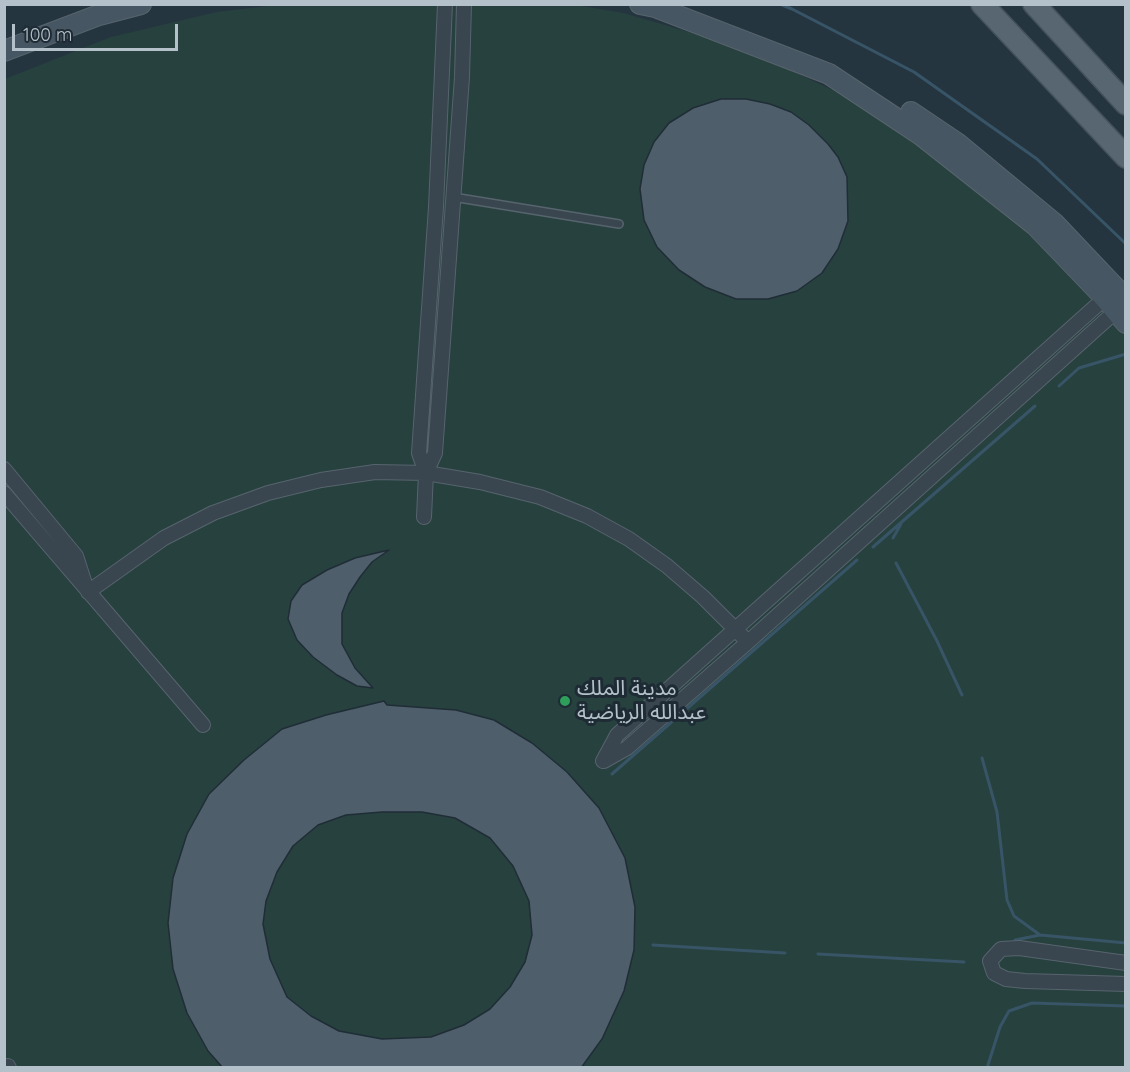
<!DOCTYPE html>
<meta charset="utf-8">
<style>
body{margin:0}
#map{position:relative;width:1130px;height:1072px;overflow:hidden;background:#253540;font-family:Quicksand,sans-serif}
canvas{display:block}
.frame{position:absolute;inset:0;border:6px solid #b5c1ca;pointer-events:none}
.scale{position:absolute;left:12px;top:24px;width:166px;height:27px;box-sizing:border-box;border:3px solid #b5c1ca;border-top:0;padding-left:8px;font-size:18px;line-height:21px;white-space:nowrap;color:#b5c1ca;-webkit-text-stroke:4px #1e2b35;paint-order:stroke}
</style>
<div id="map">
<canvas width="1130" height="1072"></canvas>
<div class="frame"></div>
<div class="scale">100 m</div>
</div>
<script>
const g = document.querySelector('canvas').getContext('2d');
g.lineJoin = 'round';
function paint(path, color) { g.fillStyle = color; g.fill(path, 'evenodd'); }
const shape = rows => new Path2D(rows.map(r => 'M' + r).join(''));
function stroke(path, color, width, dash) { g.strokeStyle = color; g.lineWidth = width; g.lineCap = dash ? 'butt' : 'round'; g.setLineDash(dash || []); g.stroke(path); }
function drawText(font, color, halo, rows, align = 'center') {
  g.font = font + ' Quicksand,"Noto Sans Arabic",sans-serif'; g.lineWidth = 6; g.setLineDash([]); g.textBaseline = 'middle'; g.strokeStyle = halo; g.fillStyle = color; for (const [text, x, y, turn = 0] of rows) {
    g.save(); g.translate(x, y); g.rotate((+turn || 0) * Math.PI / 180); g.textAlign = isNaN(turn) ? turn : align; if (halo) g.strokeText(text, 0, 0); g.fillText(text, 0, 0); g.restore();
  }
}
paint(shape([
 [570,4,623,13,741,47,847,97,957,172,1046,248,1081,281,1125,334,1125,1067,5,1067,5,79,111,37,217,12,276,5]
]), '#27413f');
stroke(shape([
 [780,4,792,9,914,72,1037,159,1126,244],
 [1059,386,1079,368,1126,354],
 [893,538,901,524],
 [873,547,1035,406],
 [896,563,937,641,962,695],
 [982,758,997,812,1007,900,1014,916,1040,935],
 [612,774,857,560],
 [1015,940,1040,935,1126,943],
 [653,945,785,953],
 [818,954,964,962],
 [987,1068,1000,1027,1009,1011,1032,1003,1126,1006]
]), '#385467', 3);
const building = shape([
 [721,99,746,99,770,104,791,112,809,125,828,144,838,157,847,177,848,221,838,249,822,273,797,291,768,299,736,299,705,287,679,270,657,247,644,220,640,189,644,165,654,142,669,123,693,108,721,99],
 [389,550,372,562,360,577,349,594,342,613,342,644,355,668,373,688,357,686,337,675,313,657,297,640,288,619,291,601,302,585,327,570,355,558,389,550],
 [384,701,387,705,456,710,494,720,532,743,567,772,599,808,625,858,635,907,634,950,624,991,602,1039,581,1068,223,1068,208,1051,187,1013,173,969,168,923,173,878,187,834,209,794,244,760,282,729,326,715,384,701],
 [382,812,422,812,455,818,490,838,513,866,529,901,532,935,525,962,510,987,490,1009,464,1025,431,1037,382,1039,339,1031,311,1016,287,997,270,959,263,924,266,901,277,872,293,846,318,825,346,815,382,812]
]);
paint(building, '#4e5f6b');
stroke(building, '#202d37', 1.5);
const service = shape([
 [453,197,619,224]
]);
const minor = shape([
 [4,469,76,556,85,584],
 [426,473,435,453,462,77,464,4],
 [4,493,203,725],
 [424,517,426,473,419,453,436,207,445,4],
 [88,592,164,538,213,513,268,493,321,480,375,472,426,473,480,482,540,497,587,516,629,539,667,566,703,597,748,642],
 [603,761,617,735,1105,298,1112,297],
 [604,761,627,748,748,642,1116,311,1119,303],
 [1126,963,1019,948,1001,949,990,961,994,973,1006,979,1025,981,1126,984],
 [8,1066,9,1068]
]);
const secondary = shape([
 [640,4,655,7,829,74,921,135,1035,225,1105,298,1126,323],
 [4,51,99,15,141,4],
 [911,112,957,143,1055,224,1126,299]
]);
const primary = shape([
 [982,4,1126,157],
 [1034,4,1126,104]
]);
stroke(service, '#57646d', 10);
stroke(minor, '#57646d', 16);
stroke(secondary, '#57646d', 22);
stroke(primary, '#45525c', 24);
stroke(service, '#394650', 7);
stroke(minor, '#394650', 14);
stroke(secondary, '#475663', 20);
stroke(primary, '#576670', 21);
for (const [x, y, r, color] of [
 [565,701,6,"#2e9e5b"]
]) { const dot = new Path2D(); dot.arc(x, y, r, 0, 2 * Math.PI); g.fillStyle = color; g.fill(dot); stroke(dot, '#1e2b35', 2); }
drawText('21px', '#b5c1ca', '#1e2b35', [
 ["مدينة الملك",577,689],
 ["عبدالله الرياضية",577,713]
], 'left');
</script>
